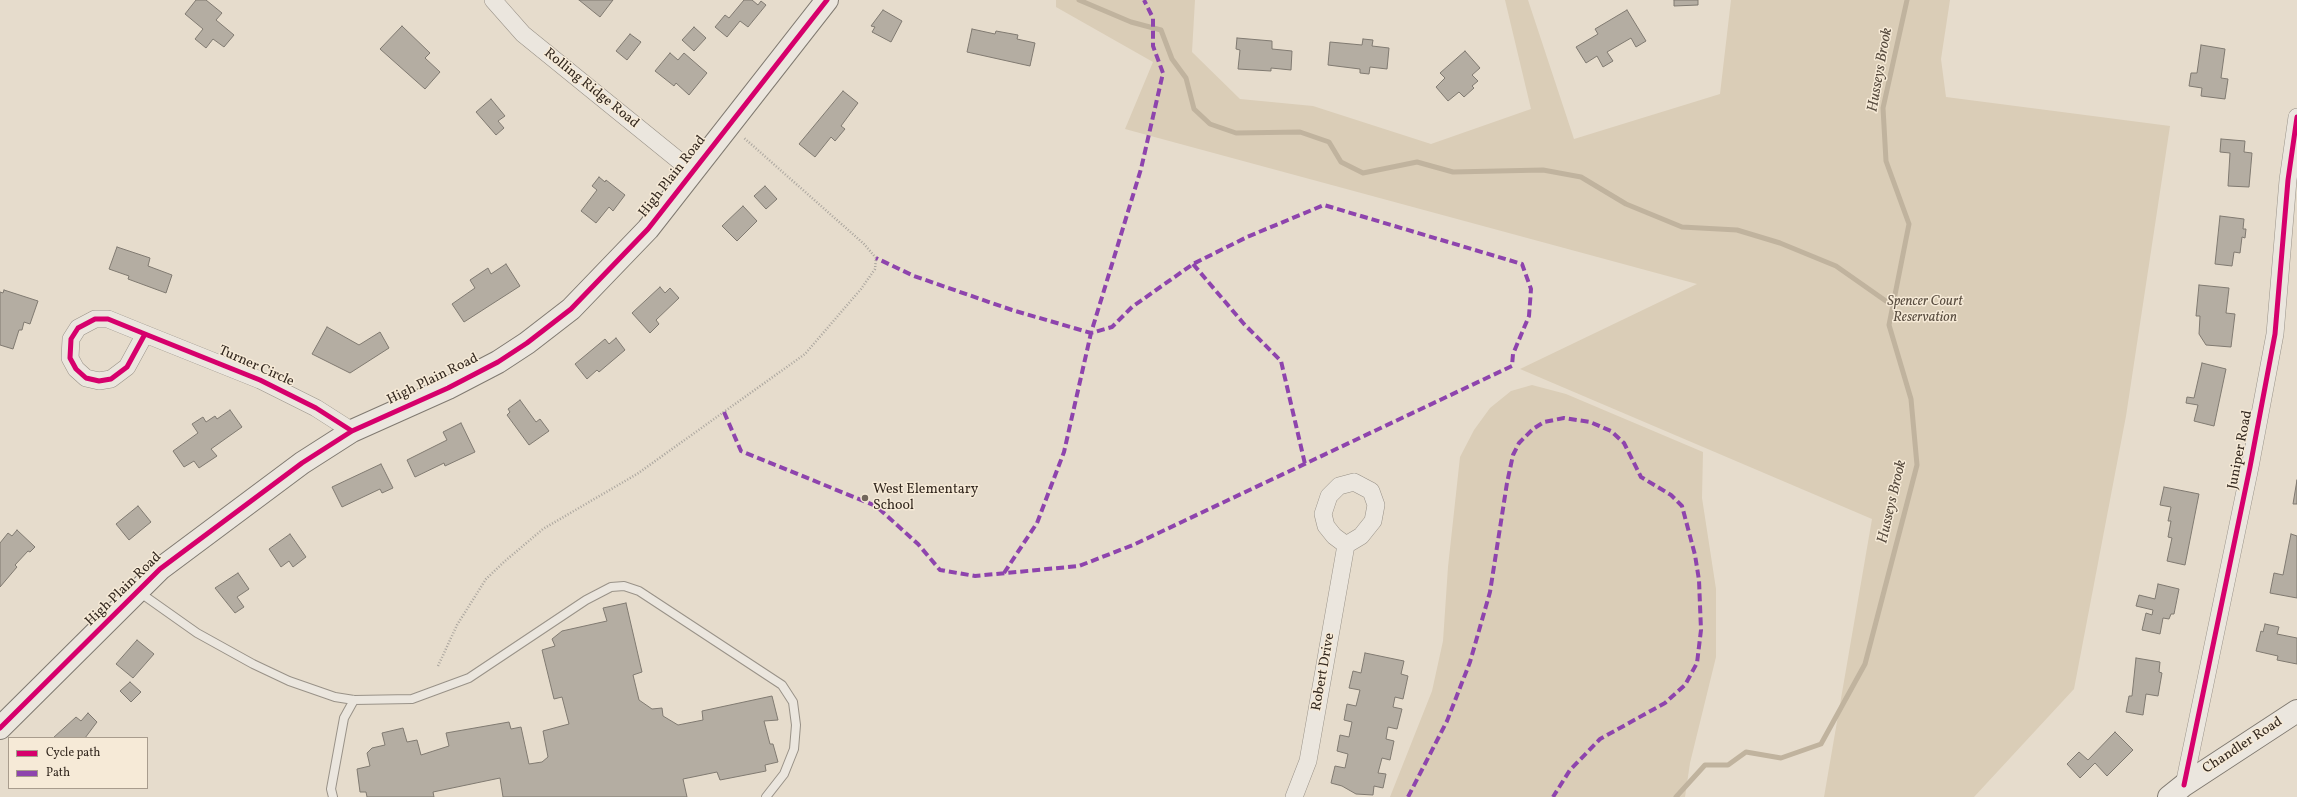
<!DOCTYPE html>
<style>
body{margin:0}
#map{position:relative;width:2297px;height:797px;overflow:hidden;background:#e6dccc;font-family:Vollkorn,serif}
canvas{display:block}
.legend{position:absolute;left:8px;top:737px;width:140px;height:52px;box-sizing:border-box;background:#f6ead7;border:1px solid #a89c8d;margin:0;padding:5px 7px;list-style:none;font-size:12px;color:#33281f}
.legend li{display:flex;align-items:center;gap:8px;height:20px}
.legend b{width:20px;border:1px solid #a89c8d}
</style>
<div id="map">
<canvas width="2297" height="797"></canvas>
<ul class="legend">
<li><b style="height:5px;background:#d6006c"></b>Cycle path</li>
<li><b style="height:5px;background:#8e44ad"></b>Path</li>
</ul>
</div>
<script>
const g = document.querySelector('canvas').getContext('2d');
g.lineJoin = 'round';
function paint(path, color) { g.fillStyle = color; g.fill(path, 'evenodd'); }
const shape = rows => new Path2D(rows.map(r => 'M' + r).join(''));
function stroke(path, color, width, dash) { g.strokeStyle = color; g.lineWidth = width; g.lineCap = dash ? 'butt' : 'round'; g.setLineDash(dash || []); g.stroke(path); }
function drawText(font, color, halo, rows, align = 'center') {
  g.font = font + ' Vollkorn,serif'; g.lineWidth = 3; g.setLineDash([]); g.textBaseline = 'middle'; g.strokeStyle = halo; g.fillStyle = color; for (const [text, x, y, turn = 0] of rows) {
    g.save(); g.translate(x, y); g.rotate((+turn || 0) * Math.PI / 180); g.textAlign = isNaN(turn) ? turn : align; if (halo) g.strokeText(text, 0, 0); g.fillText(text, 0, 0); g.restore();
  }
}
paint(shape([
 [1056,0,1195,0,1192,52,1240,99,1313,106,1431,144,1531,109,1505,0,1528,0,1574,139,1720,94,1731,0,1950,0,1941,59,1946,97,2170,126,2126,416,2074,689,1974,797,1824,797,1872,519,1520,369,1697,284,1125,129,1153,62,1056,7],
 [1532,385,1566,394,1703,452,1702,498,1716,589,1716,657,1690,763,1685,797,1390,797,1432,691,1443,641,1448,567,1460,457,1474,430,1490,408,1511,391]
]), '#dacdb7');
stroke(shape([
 [1079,0,1131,22,1161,30,1172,59,1186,78,1194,109,1210,124,1236,133,1300,132,1329,142,1341,162,1363,173,1417,162,1453,172,1543,170,1581,177,1626,204,1682,227,1737,230,1780,243,1836,266,1893,306],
 [1676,797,1705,765,1728,765,1746,752,1781,758,1821,744,1865,664,1917,465,1911,399,1889,325,1909,224,1886,161,1883,108,1907,0]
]), '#c0b39e', 5);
const building = shape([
 [196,0,206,0,222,13,216,20,234,35,224,47,213,39,206,48,195,39,203,29,185,14,196,0],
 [579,0,613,0,600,17,579,0],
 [744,0,752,0,758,5,761,1,766,5,748,27,740,21,727,37,715,27,725,15,729,18,744,0],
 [1674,0,1698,0,1698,5,1674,6,1674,0],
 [883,10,902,21,891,42,872,32,875,27,871,26,883,10],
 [1627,10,1646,41,1636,47,1631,38,1607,52,1613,61,1603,67,1597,56,1586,63,1576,47,1598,34,1595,29,1627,10],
 [402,26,430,53,425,58,440,72,425,89,380,49,402,26],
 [694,27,706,38,694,51,682,40,694,27],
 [972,29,995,34,996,31,1018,35,1017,39,1035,43,1030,66,967,52,972,29],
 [630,34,641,42,627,60,616,51,630,34],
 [1237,38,1272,41,1272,49,1292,51,1291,70,1271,68,1271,71,1238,69,1240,50,1236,49,1237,38],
 [1363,39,1373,40,1372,46,1389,48,1387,69,1370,67,1369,74,1360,73,1360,69,1328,65,1330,42,1362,45,1363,39],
 [2201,45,2225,49,2221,78,2228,79,2225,99,2201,96,2202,88,2189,86,2191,73,2197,73,2201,45],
 [1465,51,1480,68,1472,75,1478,81,1472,86,1474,88,1464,97,1459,92,1448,101,1436,87,1445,78,1440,73,1465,51],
 [670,53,678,60,684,53,707,73,689,95,676,83,674,86,655,71,670,53],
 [843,91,858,103,841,126,845,129,835,141,831,137,815,157,799,144,843,91],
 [491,99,505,116,498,121,504,128,496,135,476,112,491,99],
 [2221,139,2245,141,2244,152,2252,153,2249,187,2228,186,2230,153,2220,152,2221,139],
 [599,177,605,182,606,180,625,195,613,211,609,207,596,223,581,211,597,190,592,186,599,177],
 [765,186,777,199,766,209,754,196,765,186],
 [743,206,757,221,737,241,722,226,743,206],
 [2220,216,2244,219,2243,229,2246,229,2245,238,2242,237,2240,253,2234,252,2232,266,2215,264,2220,216],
 [117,247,150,258,148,266,172,275,166,293,128,279,129,276,109,269,117,247],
 [506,264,520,286,464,322,452,304,475,288,470,280,488,268,491,274,506,264],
 [2199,285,2229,288,2226,313,2235,314,2231,347,2206,345,2199,334,2200,316,2196,316,2199,285],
 [660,287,665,293,670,288,679,298,656,320,659,324,650,333,632,313,660,287],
 [4,290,38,301,30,324,24,322,22,330,19,330,13,349,0,345,0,292,3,293,4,290],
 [327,327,359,345,380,332,389,348,350,373,312,354,327,327],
 [616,338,625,350,599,372,597,370,587,379,575,364,605,339,609,344,616,338],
 [2202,363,2226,369,2214,426,2194,421,2198,405,2186,403,2187,397,2194,398,2202,363],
 [520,400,536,422,540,419,549,431,529,445,507,415,510,412,508,409,520,400],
 [230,410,242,427,211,449,217,456,199,468,194,461,184,467,173,451,198,433,192,424,203,417,206,422,215,416,217,419,230,410],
 [461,423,475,452,445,466,444,463,415,477,407,460,447,440,443,432,461,423],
 [381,464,393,488,382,493,380,489,342,507,332,487,381,464],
 [2297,480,2297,504,2293,504,2297,480],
 [2164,487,2199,494,2185,565,2167,561,2172,538,2168,537,2171,521,2168,521,2171,507,2160,505,2164,487],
 [138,506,151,522,129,540,116,524,138,506],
 [17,530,35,547,30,552,28,551,15,565,17,567,0,587,0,543,8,533,12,536,17,530],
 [290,534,306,557,293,567,289,561,281,567,269,549,290,534],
 [2291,534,2297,536,2297,598,2270,593,2274,573,2283,575,2291,534],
 [238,573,249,589,237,597,244,607,235,613,215,588,238,573],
 [2158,584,2179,589,2174,614,2171,614,2169,619,2163,618,2160,634,2142,630,2146,613,2152,615,2153,610,2136,606,2139,595,2155,599,2158,584],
 [626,603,642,672,633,675,639,700,652,709,662,708,663,716,678,725,703,720,702,711,772,696,778,720,764,721,770,744,773,744,778,762,765,765,766,771,720,780,717,772,683,779,687,797,503,797,500,778,433,792,434,797,367,797,366,792,360,792,357,769,370,766,367,753,372,748,385,745,382,733,403,728,407,742,417,740,421,755,449,746,446,733,509,722,511,729,521,727,529,764,542,762,548,757,543,731,569,724,562,697,554,699,542,650,555,646,552,639,562,631,607,621,603,608,626,603],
 [2265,624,2279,627,2277,634,2297,638,2297,664,2277,660,2278,656,2256,651,2261,631,2263,632,2265,624],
 [137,640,154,654,133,678,116,664,137,640],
 [1365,653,1404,661,1401,674,1408,676,1403,699,1395,697,1393,707,1402,709,1397,729,1388,727,1386,739,1394,741,1390,760,1382,758,1378,773,1386,774,1383,788,1374,786,1373,795,1356,794,1342,786,1331,783,1335,766,1345,768,1348,754,1337,751,1340,735,1349,737,1352,722,1344,720,1347,704,1356,706,1360,690,1349,688,1353,671,1361,673,1365,653],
 [2136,658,2160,662,2159,672,2162,673,2158,696,2146,694,2143,715,2126,712,2129,696,2132,696,2136,658],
 [130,682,141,692,131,702,120,691,130,682],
 [88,713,97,722,85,738,53,738,76,717,81,721,88,713],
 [2115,732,2133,750,2107,776,2095,763,2080,778,2067,764,2079,752,2088,760,2115,732]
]);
paint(building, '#b4ada2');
stroke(building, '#807a71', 1);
const lane = shape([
 [139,592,197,633,253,664,289,681,335,697,354,700,412,699,469,678,586,600,611,587,624,586,639,591,782,685,793,702,796,725,794,749,784,774,766,797],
 [333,797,331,789,344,718,354,700]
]);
const street = shape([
 [493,0,523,34,693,172],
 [145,334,127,367,111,379,99,381,86,378,76,369,70,358,71,339,78,328,95,319,108,319,145,334,260,380,316,408,352,431],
 [1354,482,1371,491,1376,505,1373,521,1361,536,1346,545,1334,536,1326,526,1323,514,1329,496,1339,486,1354,482],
 [2184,785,2250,467,2275,334,2288,180,2297,117],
 [1294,797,1308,761,1346,545]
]);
const secondary = shape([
 [0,728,160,569,302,463,352,431,448,388,498,362,527,343,571,309,648,229,827,0],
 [2169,797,2184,785,2297,711]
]);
stroke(lane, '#999288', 10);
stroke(street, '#999288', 18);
stroke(secondary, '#807a71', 24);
stroke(shape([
 [438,666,457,625,486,579,505,561,543,529,637,474,805,354,861,289,875,269,876,258,864,244,743,137]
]), '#aaa59e', 2.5, [1, 2]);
stroke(lane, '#ebe6de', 8);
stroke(street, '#ebe6de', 17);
stroke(secondary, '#ebe6de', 22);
stroke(shape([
 [1193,264,1244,324,1281,361,1305,464],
 [724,412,741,451,876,506,918,544,940,570,975,576,1079,566,1133,545,1512,366,1513,354,1529,316,1531,289,1522,264,1324,205,1247,237,1193,264,1132,307,1112,327,1091,333,1012,310,914,276,876,258],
 [1004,573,1037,523,1064,452,1091,333,1141,169,1163,73,1153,46,1153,18,1144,0],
 [1408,797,1447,721,1470,662,1490,592,1507,483,1513,455,1519,443,1533,429,1544,422,1564,418,1590,422,1611,431,1624,443,1641,477,1671,495,1682,506,1695,555,1699,580,1701,630,1697,663,1685,685,1665,703,1600,739,1570,770,1553,797]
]), '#8e44ad', 4, [8, 4]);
stroke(shape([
 [145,334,127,367,111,379,99,381,86,378,76,369,70,358,71,339,78,328,95,319,108,319,145,334,260,380,316,408,352,431],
 [0,728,160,569,302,463,352,431,448,388,498,362,527,343,571,309,648,229,827,0],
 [2184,785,2250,467,2275,334,2288,180,2297,117]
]), '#d6006c', 5);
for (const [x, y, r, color] of [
 [865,498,4,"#72675c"]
]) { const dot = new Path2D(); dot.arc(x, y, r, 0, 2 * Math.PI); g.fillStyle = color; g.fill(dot); stroke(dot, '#f6ead7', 1.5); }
drawText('14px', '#33281f', '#f6ead7', [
 ["Rolling Ridge Road",591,89,39],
 ["High Plain Road",673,177,-52],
 ["Turner Circle",256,367,24],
 ["High Plain Road",433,380,-26],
 ["Juniper Road",2241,450,-79],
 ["High Plain Road",124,590,-44],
 ["Robert Drive",1324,672,-80],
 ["Chandler Road",2243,746,-33]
]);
drawText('italic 14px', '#5a4e41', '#f6ead7', [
 ["Spencer Court",1925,302],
 ["Reservation",1925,318]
]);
drawText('14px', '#33281f', '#f6ead7', [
 ["West Elementary",873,490],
 ["School",873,506]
], 'left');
drawText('italic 15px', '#584c3f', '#f6ead7', [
 ["Husseys Brook",1881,70,-80],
 ["Husseys Brook",1893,502,-77]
]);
</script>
